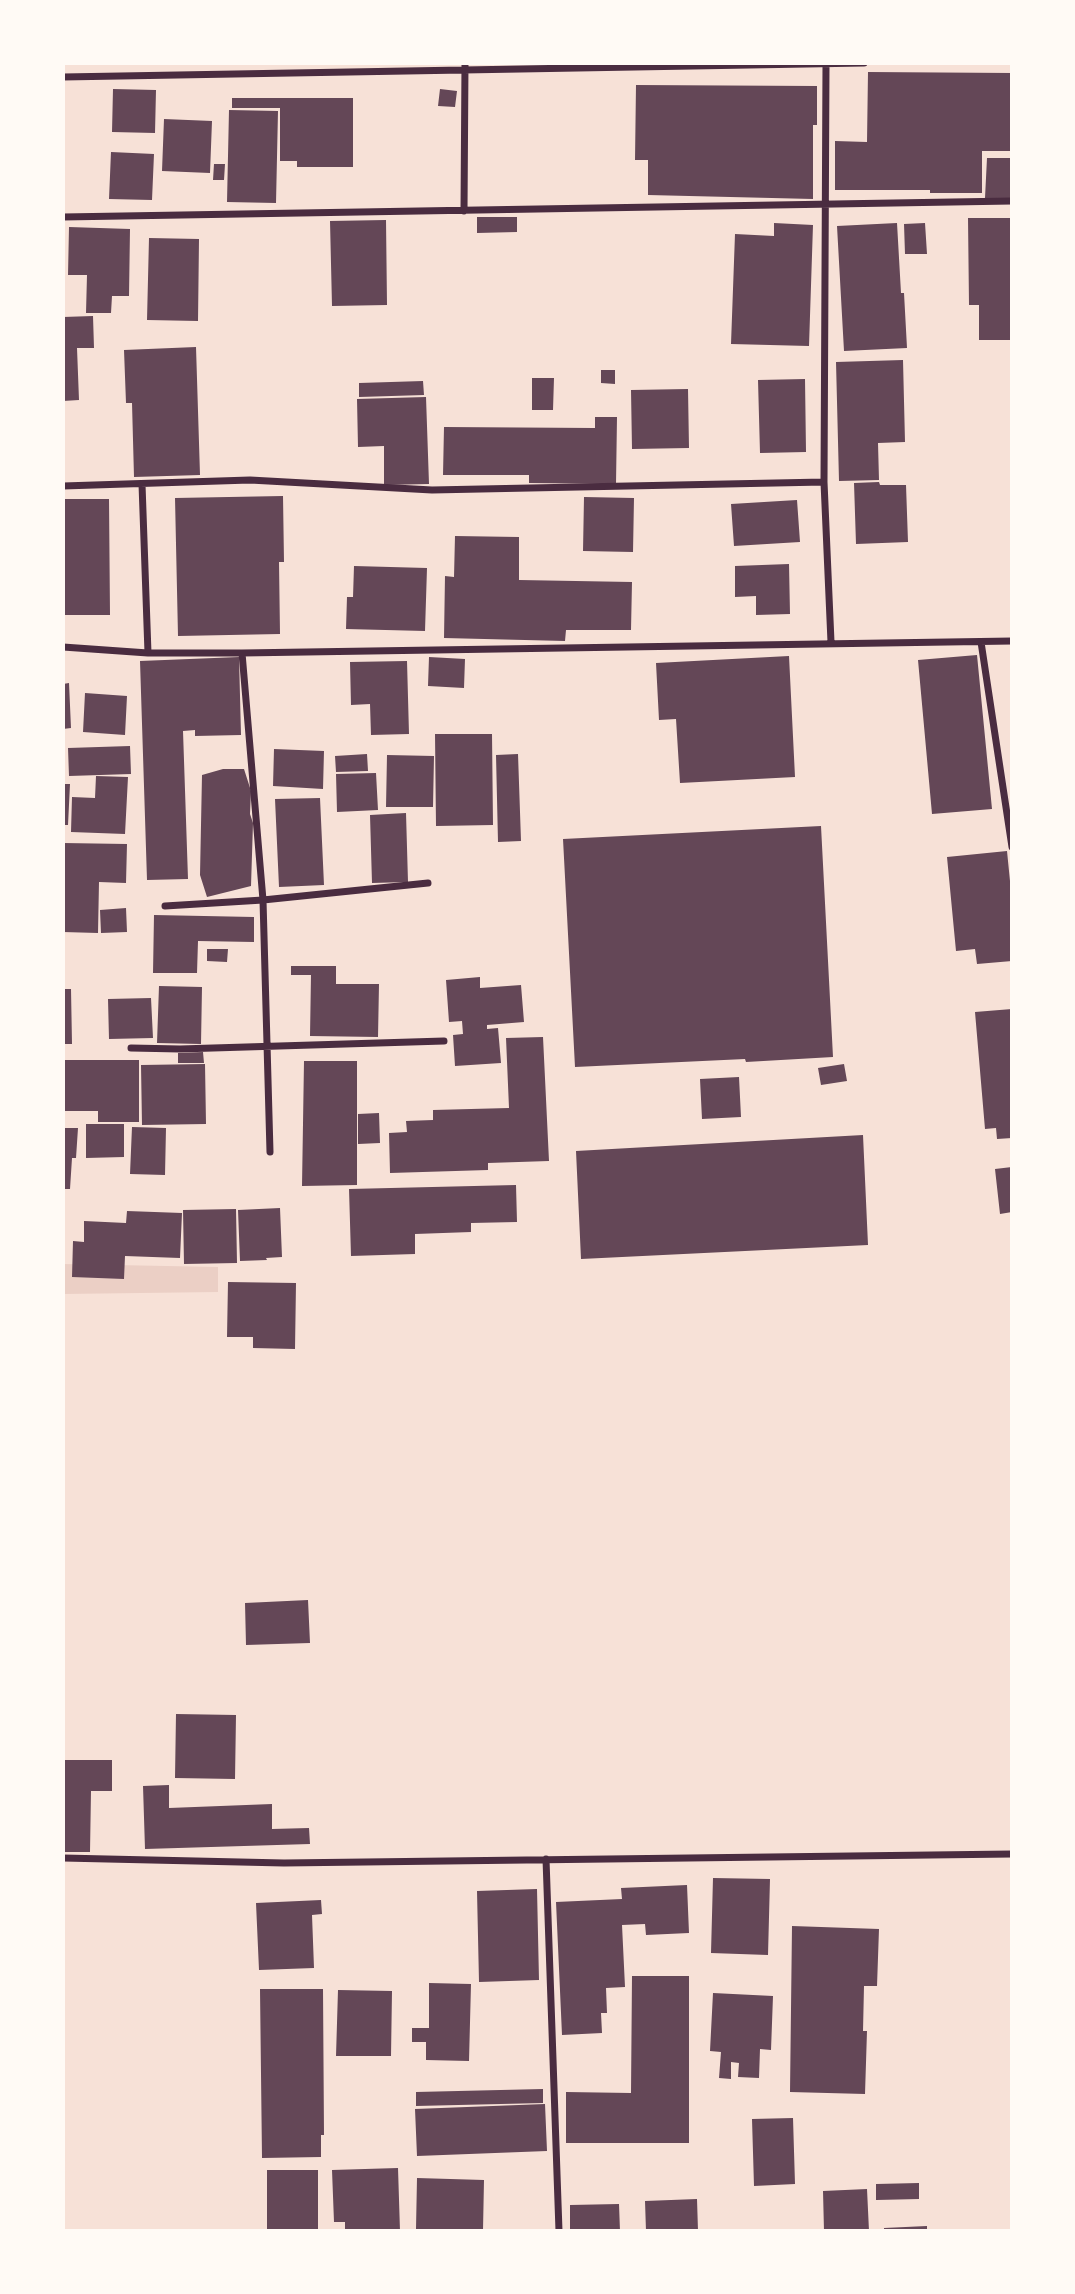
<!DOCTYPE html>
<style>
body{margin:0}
#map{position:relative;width:1075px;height:2294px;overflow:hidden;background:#f7e1d7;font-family:Poppins,sans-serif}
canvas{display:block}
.frame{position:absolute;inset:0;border:65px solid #fffaf5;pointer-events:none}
</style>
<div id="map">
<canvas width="1075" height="2294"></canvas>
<div class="frame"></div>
</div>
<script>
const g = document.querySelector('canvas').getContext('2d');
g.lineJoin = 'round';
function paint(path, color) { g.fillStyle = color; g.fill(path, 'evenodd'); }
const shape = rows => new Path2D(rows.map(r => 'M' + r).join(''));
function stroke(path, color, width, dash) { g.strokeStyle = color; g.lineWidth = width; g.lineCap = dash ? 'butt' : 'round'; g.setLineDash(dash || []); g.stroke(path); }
paint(shape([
 [63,1264,218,1267,218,1292,63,1294]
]), '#ebcfc5');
paint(shape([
 [868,72,1012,73,1012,151,982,151,982,193,930,193,930,190,835,190,835,141,867,142],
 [636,85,817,86,817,125,813,125,813,199,648,195,648,160,635,160],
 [113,89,156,90,155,133,112,132],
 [440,89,457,91,455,107,438,106],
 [232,98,353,98,353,167,297,167,297,161,280,161,280,108,232,108],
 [229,110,278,111,276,203,227,202],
 [164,119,212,121,210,173,162,171],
 [111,152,154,154,152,200,109,199],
 [987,158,1012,158,1012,199,985,198],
 [214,164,225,164,224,180,213,180],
 [477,217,517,217,517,232,477,233],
 [968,218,1012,218,1012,340,979,340,979,305,969,305],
 [386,220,387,305,332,306,330,221],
 [774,223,813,225,809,346,731,344,735,234,774,236],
 [897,223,901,293,904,293,907,348,844,351,837,226],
 [925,223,927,254,905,254,904,224],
 [69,227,130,229,129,296,112,296,111,313,86,313,87,275,68,275],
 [149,238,199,239,198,321,147,320],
 [93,316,94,348,77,348,79,400,63,401,63,317],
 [196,347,200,475,134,477,132,403,126,403,124,350],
 [903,360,905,442,878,443,879,480,839,481,836,362],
 [601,370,615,370,615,384,601,383],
 [532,378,554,378,553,410,532,410],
 [805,379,806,452,760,453,758,380],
 [423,381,424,395,359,397,359,383],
 [688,389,689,448,632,449,631,390],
 [426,397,429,484,384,485,384,446,358,447,357,399],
 [595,417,617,417,616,484,529,483,529,475,443,475,444,427,595,428],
 [879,482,880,485,906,485,908,542,856,544,854,483],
 [283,496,284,562,279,562,280,634,178,636,175,498],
 [584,497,634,498,633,552,583,551],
 [63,499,109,499,110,615,63,615],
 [797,500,800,542,734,546,731,504],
 [455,536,519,537,519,580,632,582,631,630,566,630,565,641,444,638,445,576,454,577],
 [789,564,790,614,756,615,756,596,735,597,735,566],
 [354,566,427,568,425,631,346,629,347,597,353,597],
 [977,655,992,809,932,814,918,660],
 [789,656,795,777,680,783,676,719,659,720,656,663],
 [239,657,241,735,195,736,195,730,183,731,188,879,147,880,140,661],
 [429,657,465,659,464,688,428,686],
 [407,661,409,734,371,735,370,704,351,705,350,662],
 [69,683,71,728,63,729,63,684],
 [85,693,127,696,125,735,83,732],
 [435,734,492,734,493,825,436,826],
 [130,746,131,774,69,776,68,748],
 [274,749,324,751,323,789,273,786],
 [367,754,368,771,336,772,335,756],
 [518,754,521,841,498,842,496,755],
 [387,755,434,756,433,807,386,807],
 [223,769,244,769,251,791,250,814,253,823,251,886,207,897,200,875,202,775],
 [376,773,378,810,337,812,336,774],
 [96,776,128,777,125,834,71,832,72,797,95,798],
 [63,784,70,784,68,825,63,825],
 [320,798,324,885,279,887,275,799],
 [406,813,408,882,372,883,370,815],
 [821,826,833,1057,746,1062,745,1059,575,1067,563,839],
 [63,843,127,844,126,883,99,882,98,933,63,932],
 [1007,851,1012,901,1012,961,977,964,975,949,956,951,947,857],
 [126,908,127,932,101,933,100,910],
 [154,915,254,917,254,942,198,941,197,973,153,973],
 [207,949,228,949,227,962,207,961],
 [291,966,336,966,336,984,379,984,378,1037,310,1036,311,975,291,975],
 [480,977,480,988,521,985,524,1022,487,1025,487,1029,498,1028,501,1063,455,1066,453,1035,463,1034,462,1021,449,1022,446,980],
 [159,986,202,987,201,1044,157,1043],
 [63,989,71,989,72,1044,63,1044],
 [151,998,153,1038,109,1039,108,999],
 [1012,1009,1012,1138,997,1139,996,1128,985,1129,975,1012],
 [543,1037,549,1161,488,1163,488,1170,390,1173,389,1133,407,1132,406,1121,433,1120,433,1110,509,1108,506,1038],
 [203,1052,204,1063,178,1063,178,1053],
 [63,1060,139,1060,139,1122,98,1122,98,1111,63,1111],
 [304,1061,357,1061,357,1185,302,1186],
 [205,1064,206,1124,142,1125,141,1065],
 [844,1064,847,1081,821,1085,818,1068],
 [739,1077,741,1117,702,1119,700,1079],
 [379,1113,380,1143,358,1144,358,1114],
 [86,1124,124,1124,124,1157,86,1158],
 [132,1127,166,1128,165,1175,130,1174],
 [63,1128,78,1128,76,1158,72,1158,70,1189,63,1189],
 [863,1135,868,1245,581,1259,576,1151],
 [1012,1167,1012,1212,1000,1214,995,1169],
 [516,1185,517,1222,471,1223,471,1232,415,1234,415,1254,351,1256,349,1189],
 [280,1208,282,1257,266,1258,267,1260,240,1261,238,1210],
 [236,1209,237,1263,184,1264,183,1210],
 [127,1211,182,1213,180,1258,125,1256,124,1279,72,1277,73,1241,84,1242,84,1221,126,1223],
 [228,1282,296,1283,295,1349,253,1348,253,1337,227,1337],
 [308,1600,310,1643,246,1645,245,1603],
 [176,1714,236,1715,235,1779,175,1778],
 [63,1760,112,1760,112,1791,91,1791,90,1852,63,1852],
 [169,1785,169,1808,272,1804,272,1829,309,1828,310,1844,145,1849,143,1786],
 [713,1878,770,1879,768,1955,711,1953],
 [687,1885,689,1933,646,1935,645,1924,622,1925,625,1987,606,1988,607,2013,601,2013,602,2033,562,2035,556,1902,622,1899,621,1888],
 [537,1889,539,1980,479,1982,477,1891],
 [321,1900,322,1914,312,1915,314,1968,259,1970,256,1903],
 [792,1926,879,1929,877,1986,864,1986,863,2031,867,2031,865,2094,790,2092],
 [632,1976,689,1976,689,2143,566,2143,566,2092,631,2093],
 [429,1983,471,1984,469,2061,426,2060,426,2042,412,2042,412,2028,429,2028],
 [260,1989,323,1989,324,2135,321,2135,321,2157,262,2158],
 [338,1990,392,1991,391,2056,336,2056],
 [713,1993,773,1996,771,2050,760,2049,759,2078,738,2077,739,2063,731,2062,731,2079,719,2078,721,2052,710,2051],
 [543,2089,543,2103,416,2106,416,2092],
 [545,2104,547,2151,417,2156,415,2109],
 [793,2118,795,2184,754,2186,752,2119],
 [398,2168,400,2231,345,2231,345,2222,334,2222,332,2170],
 [267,2170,318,2170,318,2231,267,2231],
 [417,2178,484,2180,483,2230,416,2229],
 [919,2183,919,2199,876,2200,876,2184],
 [867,2189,869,2231,824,2231,823,2191],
 [697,2199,698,2231,646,2231,645,2201],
 [619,2204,620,2231,570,2231,570,2205],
 [927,2226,927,2231,884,2231,884,2228]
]), '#644757');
stroke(shape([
 [826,64,824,482,831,642],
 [63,77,864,63],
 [464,211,465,63],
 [63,217,1012,201],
 [142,484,148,653],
 [63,486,250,480,432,490,824,482],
 [981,642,1012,847],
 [63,647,148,653,242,653,1012,641],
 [242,653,263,900,270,1152],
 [165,906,263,900,428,883],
 [131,1048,180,1049,444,1041],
 [63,1858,284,1863,1012,1854],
 [546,1859,559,2231]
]), '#4a2c40', 7);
</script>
